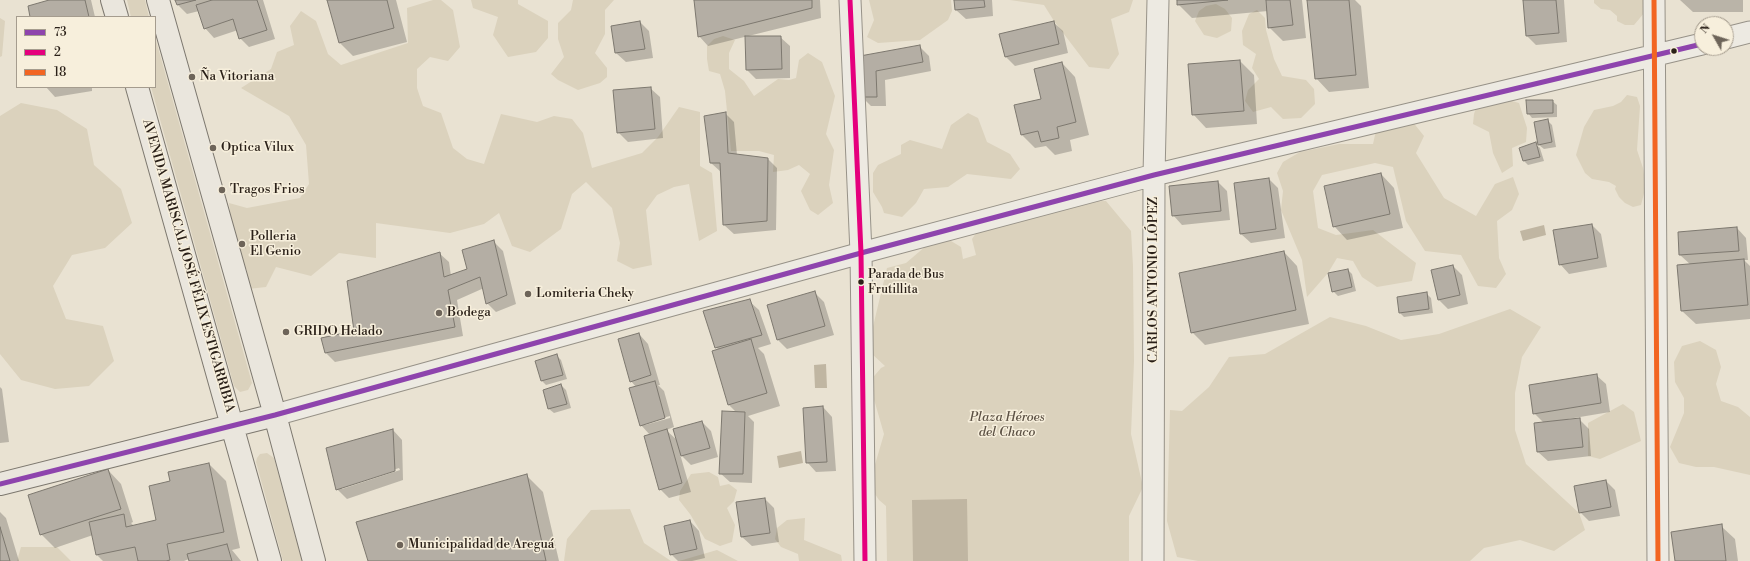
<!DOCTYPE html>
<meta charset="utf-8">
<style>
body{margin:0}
#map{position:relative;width:1750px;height:561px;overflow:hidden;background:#e9e2d2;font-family:"Libre Bodoni",serif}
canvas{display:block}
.legend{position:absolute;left:16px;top:16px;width:140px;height:72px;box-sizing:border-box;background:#f7efdc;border:1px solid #a59c8e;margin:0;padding:5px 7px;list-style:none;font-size:12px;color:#2a2018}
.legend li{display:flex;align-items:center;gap:8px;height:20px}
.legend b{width:20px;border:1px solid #a59c8e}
.north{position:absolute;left:1694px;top:16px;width:40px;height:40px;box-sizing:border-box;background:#f7efdc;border:1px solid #a59c8e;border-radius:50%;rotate:309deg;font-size:11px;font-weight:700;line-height:16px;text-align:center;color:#2a2018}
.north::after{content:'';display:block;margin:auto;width:14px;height:18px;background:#6d6459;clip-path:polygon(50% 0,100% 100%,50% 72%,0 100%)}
</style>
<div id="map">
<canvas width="1750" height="561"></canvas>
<ul class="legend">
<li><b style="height:5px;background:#8e44ad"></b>73</li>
<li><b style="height:5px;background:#e5007d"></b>2</li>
<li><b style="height:5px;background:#f26522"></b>18</li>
</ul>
<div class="north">N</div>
</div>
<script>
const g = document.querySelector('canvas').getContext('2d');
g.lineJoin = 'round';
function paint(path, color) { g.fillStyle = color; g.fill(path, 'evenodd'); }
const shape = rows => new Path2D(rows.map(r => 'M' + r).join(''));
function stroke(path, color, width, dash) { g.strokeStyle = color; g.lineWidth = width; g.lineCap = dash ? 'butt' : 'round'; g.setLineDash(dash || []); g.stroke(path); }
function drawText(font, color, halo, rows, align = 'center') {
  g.font = font + ' "Libre Bodoni",serif'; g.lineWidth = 3; g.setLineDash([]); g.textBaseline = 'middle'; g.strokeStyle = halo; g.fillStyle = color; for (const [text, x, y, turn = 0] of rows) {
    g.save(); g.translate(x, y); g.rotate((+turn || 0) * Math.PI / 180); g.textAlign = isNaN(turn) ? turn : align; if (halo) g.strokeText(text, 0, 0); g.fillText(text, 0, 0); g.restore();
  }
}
paint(shape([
 [127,0,145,0,149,17,131,17],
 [433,0,441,0,453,10,460,47,448,61,430,57,417,69,417,88,423,106,441,113,453,148,467,159,484,164,501,114,537,122,554,116,572,119,583,133,592,168,642,153,658,137,679,107,700,112,700,166,712,173,717,231,699,241,689,184,674,187,657,195,646,210,652,265,633,269,617,261,620,243,612,208,586,182,572,194,561,229,530,252,512,246,499,213,484,224,450,233,376,223,376,258,339,253,311,276,276,267,266,287,248,289,247,270,235,256,229,203,247,208,300,198,309,184,306,145,289,116,241,88,271,69,277,52,294,45,290,26,301,11,316,21,328,54,341,65,408,43,407,8],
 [471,0,518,0,518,4,548,21,548,38,536,52,508,57,493,35,498,17,473,8],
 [573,0,614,0,605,10,605,34,595,53,607,68,607,77,600,83,578,90,558,80,551,74,564,57,558,39,558,23,571,10],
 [869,0,951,0,952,11,948,20,920,40,878,43,867,37,874,20],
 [1010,0,1133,0,1129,12,1111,19,1119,54,1109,69,1089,67,1054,21,1044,5],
 [1594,0,1644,0,1645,12,1634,25,1625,25,1617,21,1617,16,1610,10,1601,9,1594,3],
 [1216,4,1225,9,1232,18,1231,31,1217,38,1204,35,1195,21,1199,11,1206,6],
 [1257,10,1265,18,1266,30,1274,59,1282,76,1306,80,1314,89,1315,104,1301,118,1283,119,1271,107,1253,112,1245,101,1248,90,1259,79,1252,68,1256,54,1243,45,1242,31,1249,14],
 [0,18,5,21,2,56,0,57],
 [723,36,735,40,729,53,729,69,744,81,754,96,778,79,789,80,796,78,799,60,808,53,822,62,835,96,826,134,834,150,829,185,833,203,818,215,810,210,801,191,810,174,799,165,788,170,773,172,774,155,759,151,731,151,725,91,720,74,709,71,707,59,707,46,714,39],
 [155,37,252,383,248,390,240,392,234,386,151,87,155,87],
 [1627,95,1637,97,1640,106,1637,150,1643,168,1646,186,1641,205,1633,207,1625,203,1619,197,1615,189,1616,186,1609,182,1592,179,1585,173,1576,155,1584,127,1594,110,1613,106,1621,102],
 [1505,99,1519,103,1527,128,1526,142,1512,148,1513,166,1502,173,1493,153,1489,132,1473,124,1474,114,1477,105],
 [21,103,57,110,87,129,94,165,121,189,132,223,105,248,72,255,53,286,66,319,103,326,114,361,89,386,55,389,21,380,0,354,0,116],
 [968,113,978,118,987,142,1010,154,1020,169,1011,179,967,174,948,187,924,189,916,203,902,217,884,213,882,207,873,192,873,173,878,165,901,154,901,145,910,140,942,149,951,125],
 [1412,121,1424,136,1416,153,1444,198,1476,216,1495,184,1513,177,1519,194,1512,210,1497,221,1499,258,1506,274,1496,288,1478,286,1461,255,1425,251,1406,221,1393,167,1375,163,1322,175,1313,191,1318,228,1336,235,1373,230,1416,263,1412,281,1377,287,1362,277,1353,261,1337,258,1328,273,1307,297,1302,260,1281,210,1283,191,1277,173,1283,162,1300,152,1339,144,1373,144,1377,126],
 [1106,201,1131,231,1133,266,1134,361,1131,434,1143,487,1129,516,1129,561,887,561,886,506,879,500,869,485,884,434,869,382,881,368,885,366,872,354,871,335,887,268,906,263,933,240,951,241,961,247,963,259,976,255,972,239,983,223,1061,202],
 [1510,309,1541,327,1522,357,1515,393,1515,430,1526,464,1579,513,1585,530,1554,551,1520,540,1484,548,1470,561,1198,561,1177,557,1167,521,1170,410,1182,411,1209,387,1229,357,1265,354,1330,317,1366,326,1401,340,1439,334],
 [1700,341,1716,350,1721,367,1716,384,1721,401,1738,407,1750,417,1750,475,1714,467,1696,467,1679,463,1670,447,1684,413,1684,398,1675,382,1674,362,1682,346],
 [1623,404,1634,412,1641,441,1600,459,1588,456,1588,423],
 [267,453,274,458,302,561,283,561,256,462,257,458,260,454],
 [709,472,718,477,720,486,729,484,737,490,734,501,727,508,735,525,732,542,720,546,705,539,690,514,679,500,680,491,691,474],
 [630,509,644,543,671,561,564,561,567,539,591,510],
 [805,518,804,540,841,555,842,561,799,561,798,554,781,547,775,539,777,528,787,520],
 [21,547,57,547,71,561,17,561],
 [717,550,738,561,679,561]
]), '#dbd2bd');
paint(shape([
 [1544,225,1546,235,1523,241,1520,231],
 [826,364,827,388,815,388,814,365],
 [801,451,803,463,779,468,777,456],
 [967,499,968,561,913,561,912,500]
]), '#c0b6a2');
paint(shape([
 [53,0,91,0,95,17,31,17],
 [176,0,263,0,275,39,249,47,240,38,238,30,214,38,205,28,199,11,187,14,178,5],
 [328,0,396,0,407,42,353,56,340,43],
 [695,0,820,0,821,18,708,46,699,36],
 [955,0,992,0,993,16,966,19,956,10],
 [1178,0,1302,0,1306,38,1283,41,1269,27,1268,11,1192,18,1178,4],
 [1308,0,1355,0,1361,6,1369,88,1329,92,1316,78],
 [1524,0,1564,0,1567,42,1536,45,1527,36],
 [1680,0,1743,0,1743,12,1693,12],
 [640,22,649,31,653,58,626,62,616,53,612,27],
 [1053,22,1063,31,1068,53,1015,66,1006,57,1001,34],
 [780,37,790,46,790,78,756,79,747,70],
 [919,46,929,56,931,71,885,80,886,106,871,106,862,97,861,57],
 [1240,61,1254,75,1257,124,1206,128,1193,114],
 [1062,63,1075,77,1089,135,1070,140,1072,151,1055,155,1046,146,1035,148,1022,135],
 [46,87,92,87,92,91,55,97],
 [650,88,660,97,663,138,628,142,618,132],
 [1552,101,1557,105,1557,117,1532,118,1528,113],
 [725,113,734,122,737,155,768,159,777,168,776,230,734,234,724,225,721,172,711,163],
 [1547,120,1552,125,1556,147,1544,149,1539,145],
 [1535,144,1540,148,1539,145,1544,161,1528,165,1524,161,1520,148],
 [1381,174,1394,188,1403,228,1347,240,1334,226],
 [1269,179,1278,188,1285,238,1251,243,1241,234,1235,184],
 [1218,182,1227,191,1230,220,1182,225,1173,215],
 [1592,225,1601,234,1607,267,1569,274,1560,264],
 [1737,228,1746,238,1748,260,1744,260,1750,266,1750,319,1696,324,1682,311,1678,266,1691,265,1680,255,1679,233],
 [494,242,503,251,516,304,496,312,487,303,484,288,457,300,463,336,335,362,326,353,356,332,439,253,449,262,451,276,468,270],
 [1284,252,1297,266,1309,324,1205,345,1192,332],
 [1453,266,1462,275,1468,304,1448,309,1439,300],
 [1348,270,1352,274,1356,291,1338,296,1333,291],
 [815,293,824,302,834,335,787,349,778,340],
 [1426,293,1431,298,1433,313,1404,317,1400,313],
 [749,301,759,310,771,344,758,348,764,354,780,406,748,416,754,422,752,483,730,482,720,473,737,413,728,404,719,350,716,347],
 [639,334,648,344,660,385,658,385,664,391,674,427,666,430,678,441,702,422,711,431,718,457,691,465,680,454,691,492,669,498,660,489,650,435,641,425,636,387,631,381],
 [670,416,670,418,645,425,645,423],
 [557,356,561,360,567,379,546,385,542,381],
 [1596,375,1606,384,1610,412,1568,419,1568,420,1579,419,1589,429,1591,456,1548,461,1538,452,1535,424,1544,423,1534,413],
 [561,385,566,390,571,408,554,413,549,409,544,390],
 [0,387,2,389,9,442,0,443],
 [823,407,832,417,836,471,816,472,807,462],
 [393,430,402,440,403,480,347,499,337,489],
 [399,468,400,470,342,489,342,487],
 [209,464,226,481,240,548,232,550,241,561,190,561,189,559,184,561,103,561,97,555,93,535,55,548,41,534,108,470,121,484,133,522,131,523,134,526,157,521,171,482],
 [526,475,543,492,559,561,369,561],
 [1606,481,1615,490,1620,516,1589,521,1580,512],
 [765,499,774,508,779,542,752,546,742,537],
 [0,512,6,518,19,561,0,561],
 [690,521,699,531,705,558,692,561,678,561,671,554],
 [1721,526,1735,539,1738,561,1676,561]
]), '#0003');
const building = shape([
 [49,0,85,0,89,17,30,17,28,6,49,0],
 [175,0,196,0,177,5,175,0],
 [212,0,257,0,267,30,239,39,233,19,204,29,196,5,212,0],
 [327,0,387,0,394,28,339,43,327,0],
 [694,0,812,0,812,8,698,37,694,0],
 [954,0,984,0,985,7,955,10,954,0],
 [1177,0,1228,0,1177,5,1177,0],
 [1266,0,1290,0,1293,25,1268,28,1266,0],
 [1307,0,1349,0,1356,75,1315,79,1307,0],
 [1523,0,1556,0,1559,33,1526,36,1523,0],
 [640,21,645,49,615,53,611,26,640,21],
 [1054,21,1059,44,1005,57,999,34,1054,21],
 [745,36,781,36,782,69,746,70,745,36],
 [920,45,923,62,876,71,877,97,861,97,860,56,920,45],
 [1240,60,1244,111,1192,115,1188,64,1240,60],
 [1062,62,1076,122,1057,127,1059,138,1041,142,1038,131,1021,135,1014,105,1041,99,1034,69,1062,62],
 [651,87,655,129,617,133,613,90,651,87],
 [1526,100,1553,100,1553,113,1527,114,1526,100],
 [726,112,728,153,768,158,767,221,723,225,720,163,710,163,704,116,726,112],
 [1548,119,1552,142,1538,145,1534,122,1548,119],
 [1536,142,1540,157,1523,161,1519,148,1536,142],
 [1381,173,1390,214,1333,227,1324,186,1381,173],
 [1269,178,1276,229,1240,234,1234,183,1269,178],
 [1218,181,1221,211,1172,216,1169,186,1218,181],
 [1592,224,1598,258,1559,265,1553,230,1592,224],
 [1737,227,1739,251,1679,255,1678,232,1737,227],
 [494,240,507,295,486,304,480,277,448,290,455,327,325,353,321,338,354,331,347,281,440,252,444,277,467,269,462,250,494,240],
 [1284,251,1296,310,1191,333,1179,273,1284,251],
 [1744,259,1748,305,1681,311,1677,265,1744,259],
 [1453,265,1460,295,1438,300,1431,270,1453,265],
 [1348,269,1352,287,1332,292,1328,273,1348,269],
 [815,291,825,326,777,340,767,305,815,291],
 [1427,292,1429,309,1399,313,1397,297,1427,292],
 [750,299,762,335,715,348,703,311,750,299],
 [639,333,651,375,630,382,618,339,639,333],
 [751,339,767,393,728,405,712,351,751,339],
 [557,354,563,375,541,381,535,361,557,354],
 [1597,374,1601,403,1533,414,1529,385,1597,374],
 [655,381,665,418,640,426,629,388,655,381],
 [561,384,567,404,548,409,543,390,561,384],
 [823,406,827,462,806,463,803,408,823,406],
 [722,411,745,412,743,474,719,474,722,411],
 [1580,418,1583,447,1537,452,1534,423,1580,418],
 [702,421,710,448,681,456,673,429,702,421],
 [393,429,395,471,336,490,326,448,393,429],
 [667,429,682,483,659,490,644,436,667,429],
 [209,463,224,532,167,544,170,560,166,561,138,561,135,547,96,555,89,522,124,514,126,527,156,520,149,486,170,481,168,472,209,463],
 [108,469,121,509,40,535,28,495,108,469],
 [527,474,546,561,368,561,356,522,527,474],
 [1606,480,1611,507,1579,513,1574,486,1606,480],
 [765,498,770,533,741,537,736,502,765,498],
 [690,520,697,549,670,555,664,526,690,520],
 [1722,524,1726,561,1675,561,1671,532,1722,524],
 [0,527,10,561,0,561,0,527],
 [227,544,232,561,189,561,187,554,227,544]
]);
paint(building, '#b4aea4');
stroke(building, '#7d786f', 1);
const minor = shape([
 [850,0,861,253,865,561],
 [1654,0,1658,561],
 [1726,38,1750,32],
 [275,415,861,253,1154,175,1702,44],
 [1153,561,1154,175,1158,0]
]);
const primary = shape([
 [112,0,117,17],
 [158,0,275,415,314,561],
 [137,87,270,561],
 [0,484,275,415]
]);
stroke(minor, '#979288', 23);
stroke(primary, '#7d786f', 24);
stroke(minor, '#edeae2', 21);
stroke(primary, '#eae6dd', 22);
stroke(shape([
 [0,484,275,415,861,253,1154,175,1702,44]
]), '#8e44ad', 5);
stroke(shape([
 [850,0,861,253,865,561]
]), '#e5007d', 5);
stroke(shape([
 [1654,0,1658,561]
]), '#f26522', 5);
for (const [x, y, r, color] of [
 [1674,51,3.5,"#2a2018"],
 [192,77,4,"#6d6459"],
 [213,148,4,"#6d6459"],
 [222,190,4,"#6d6459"],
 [242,244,4,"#6d6459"],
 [861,282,3.5,"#2a2018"],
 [528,294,4,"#6d6459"],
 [439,313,4,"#6d6459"],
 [286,332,4,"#6d6459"],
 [400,545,4,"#6d6459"]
]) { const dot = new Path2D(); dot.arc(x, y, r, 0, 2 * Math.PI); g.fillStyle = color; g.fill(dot); stroke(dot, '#f7efdc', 1.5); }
drawText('12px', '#2a2018', '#f7efdc', [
 ["Parada de Bus",868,275],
 ["Frutillita",868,290]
], 'left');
drawText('13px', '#2a2018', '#f7efdc', [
 ["Ña Vitoriana",200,77],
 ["Optica Vilux",221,148],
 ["Tragos Frios",230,190],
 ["Polleria",250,237],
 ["El Genio",250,252],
 ["Lomiteria Cheky",536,294],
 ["Bodega",447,313],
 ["GRIDO Helado",294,332],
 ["Municipalidad de Areguá",408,545]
], 'left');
drawText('13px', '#2a2018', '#f7efdc', [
 ["AVENIDA MARISCAL JOSÉ FÉLIX ESTIGARRIBIA",188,266,74],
 ["CARLOS ANTONIO LÓPEZ",1154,280,-90]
]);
drawText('italic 13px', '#5c5144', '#f7efdc', [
 ["Plaza Héroes",1007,418],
 ["del Chaco",1007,433]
]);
</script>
